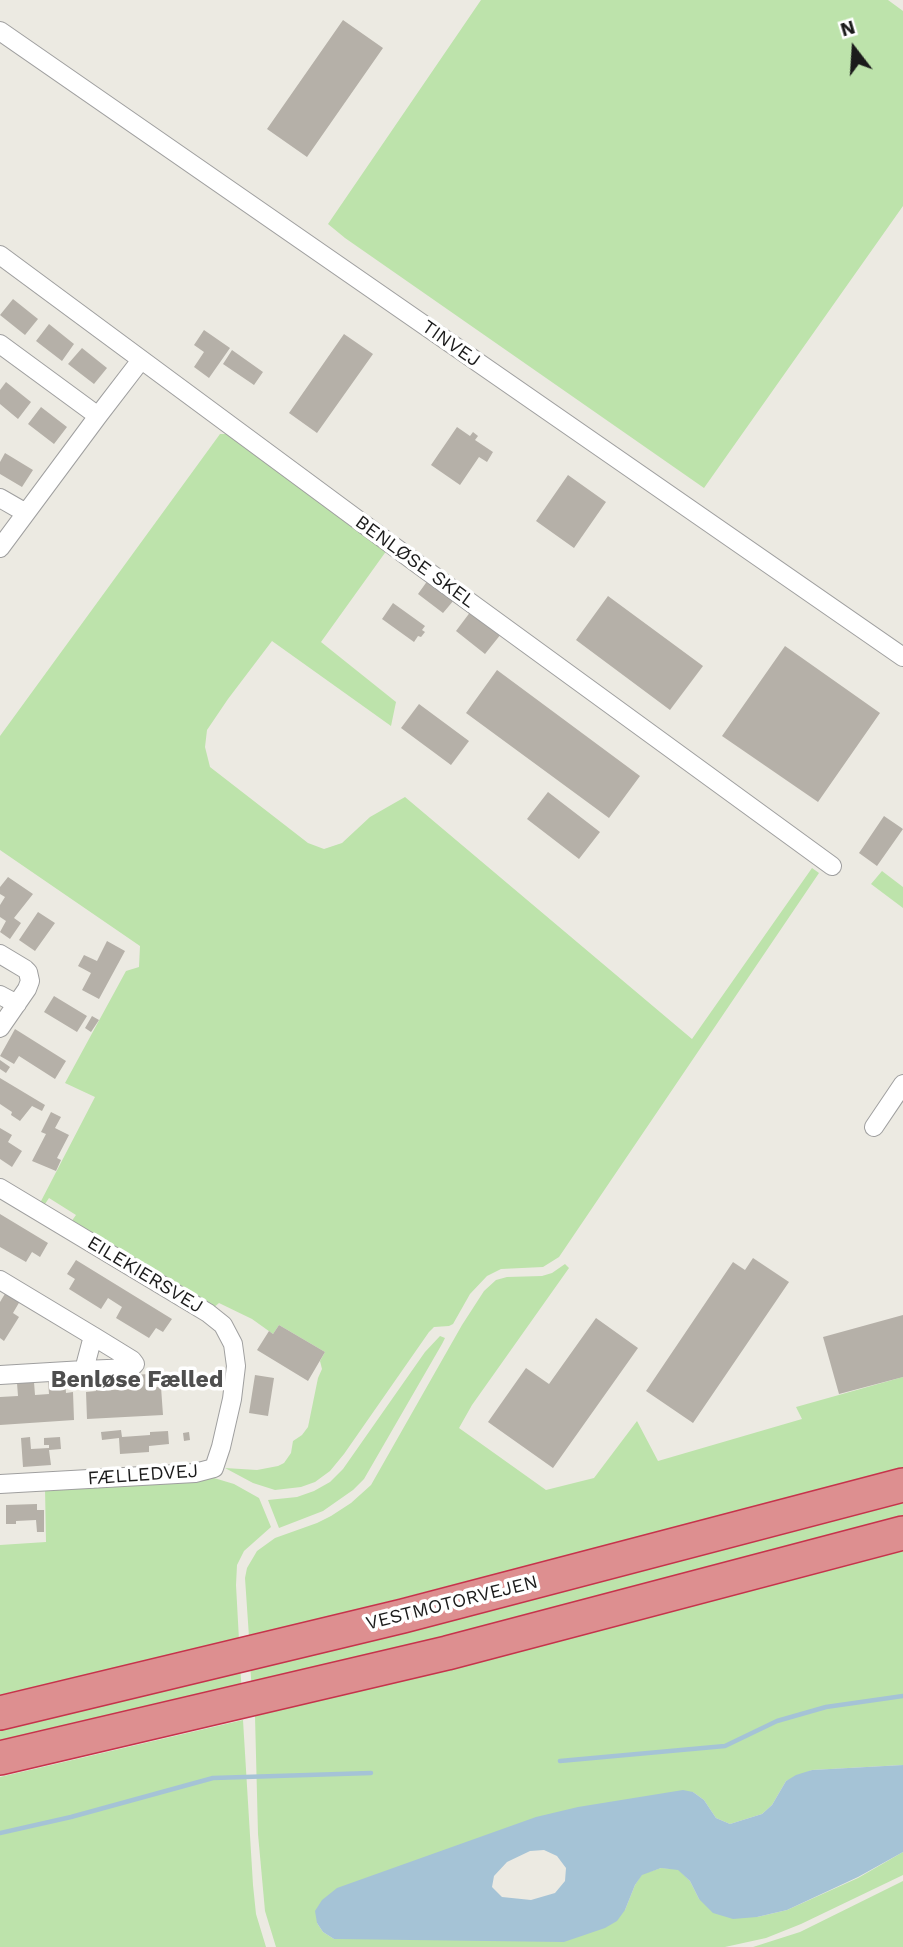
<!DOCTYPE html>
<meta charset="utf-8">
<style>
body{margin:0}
#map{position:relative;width:903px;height:1947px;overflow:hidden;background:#eceae2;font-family:"Work Sans",sans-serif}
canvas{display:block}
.north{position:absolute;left:819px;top:14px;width:70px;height:70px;-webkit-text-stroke:5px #fff;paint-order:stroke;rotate:343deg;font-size:19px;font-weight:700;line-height:28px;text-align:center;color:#1b1b1b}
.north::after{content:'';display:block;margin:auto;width:24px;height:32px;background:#1b1b1b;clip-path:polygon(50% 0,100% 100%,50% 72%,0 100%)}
</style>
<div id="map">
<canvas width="903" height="1947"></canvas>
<div class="north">N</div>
</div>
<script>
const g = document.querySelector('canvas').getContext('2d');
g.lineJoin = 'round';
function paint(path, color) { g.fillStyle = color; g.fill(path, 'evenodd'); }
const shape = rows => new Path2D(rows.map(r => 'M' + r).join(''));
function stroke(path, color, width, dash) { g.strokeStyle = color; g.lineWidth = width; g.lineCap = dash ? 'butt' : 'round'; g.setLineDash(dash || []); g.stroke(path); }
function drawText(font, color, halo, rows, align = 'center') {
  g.font = font + ' "Work Sans",sans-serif'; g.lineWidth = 7; g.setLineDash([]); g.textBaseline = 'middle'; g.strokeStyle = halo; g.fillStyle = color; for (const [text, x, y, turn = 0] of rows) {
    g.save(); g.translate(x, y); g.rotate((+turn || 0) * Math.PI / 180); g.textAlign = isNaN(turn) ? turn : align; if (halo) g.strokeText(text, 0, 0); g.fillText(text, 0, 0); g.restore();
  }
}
paint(shape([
 [481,0,888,0,903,11,903,206,704,488,345,238,328,224],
 [220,434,227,434,387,550,321,642,396,702,391,726,272,641,228,699,207,730,205,747,210,767,308,843,324,849,342,843,370,817,405,797,692,1039,812,868,819,873,559,1257,543,1267,501,1269,487,1276,470,1294,453,1324,449,1326,434,1327,429,1332,344,1454,330,1471,315,1482,301,1487,275,1490,253,1483,225,1468,257,1470,278,1466,284,1463,291,1453,293,1441,302,1435,308,1427,318,1378,322,1369,320,1361,325,1352,279,1325,273,1334,252,1319,219,1303,212,1309,71,1222,76,1215,49,1198,43,1207,39,1205,95,1097,65,1083,126,971,139,967,140,946,0,850,0,736],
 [882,871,903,887,903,908,871,884],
 [565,1264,569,1268,472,1405,459,1428,546,1490,594,1478,637,1421,658,1461,802,1419,796,1407,903,1377,903,1470,249,1637,245,1578,247,1568,257,1551,275,1538,317,1523,331,1516,351,1503,371,1485,462,1325,484,1291,496,1280,507,1277,542,1276,552,1273],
 [440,1336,445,1338,442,1344,364,1479,353,1490,323,1511,279,1528,268,1500,297,1497,314,1491,330,1482,343,1469,425,1352],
 [214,1478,234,1484,259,1498,271,1527,244,1551,237,1565,236,1585,239,1640,0,1695,0,1545,46,1542,45,1488],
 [903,1498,903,1524,252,1691,250,1664],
 [903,1548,903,1765,812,1770,786,1781,772,1805,762,1814,730,1824,716,1818,704,1800,693,1792,317,1923,323,1932,334,1939,625,1910,635,1885,642,1874,661,1868,678,1869,690,1881,699,1899,757,1917,787,1910,858,1878,903,1852,903,1875,801,1924,766,1938,725,1947,276,1947,265,1911,258,1834,255,1716,455,1667],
 [240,1666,242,1692,0,1750,0,1723],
 [243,1720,253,1885,256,1914,266,1947,0,1947,0,1777],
 [903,1881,903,1947,753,1947,800,1932]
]), '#bde3ab');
paint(shape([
 [903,1765,903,1852,858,1877,787,1910,757,1917,733,1919,713,1913,699,1899,690,1881,678,1870,661,1868,642,1875,635,1885,625,1910,617,1921,605,1928,564,1942,334,1939,323,1932,317,1923,315,1911,322,1900,337,1888,536,1817,578,1807,683,1790,693,1792,704,1800,716,1818,730,1824,762,1814,772,1805,786,1781,796,1775,812,1770],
 [544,1850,557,1856,566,1868,565,1881,555,1893,531,1900,502,1897,492,1887,494,1876,507,1862,530,1851]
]), '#a5c3d6');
stroke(shape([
 [560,1761,725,1746,777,1721,826,1707,903,1696],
 [0,1833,71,1817,213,1778,371,1773]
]), '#a5c3d6', 4.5);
paint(shape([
 [343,20,383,48,307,157,267,129],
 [13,299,38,319,25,335,0,315],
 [49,324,74,344,62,361,36,341],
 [204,330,230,348,209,378,194,367,204,352,194,345],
 [344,334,373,354,317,433,289,413],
 [82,348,107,368,94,384,68,364],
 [232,350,263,372,254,385,223,364],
 [6,382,31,402,18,419,0,404,0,390],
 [41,407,67,427,54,444,28,424],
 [457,427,470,436,473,432,478,436,475,440,493,452,487,462,479,457,460,485,431,465],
 [5,453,33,470,22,487,0,474,0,462],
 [568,475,606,502,574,548,536,521],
 [428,580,454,600,443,613,418,594],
 [608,596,703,666,670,710,576,640],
 [393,603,425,626,422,630,425,632,421,637,418,636,414,642,382,619],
 [471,611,501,634,485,654,456,631],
 [785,646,880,713,818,802,722,736],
 [497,670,640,776,609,818,466,713],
 [419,704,469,741,451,765,401,728],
 [548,792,600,832,579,859,527,819],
 [884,816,903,829,877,866,859,853],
 [8,877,33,894,14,918,21,923,10,939,0,932,6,921,0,917,0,905,5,897,0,894,0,887],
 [38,912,55,923,35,951,19,940],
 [107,941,125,951,99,999,82,990,91,973,78,966,84,955,97,961],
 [54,996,87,1016,77,1032,44,1012],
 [92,1016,99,1020,91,1032,85,1028],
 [15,1029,66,1061,55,1079,19,1056,14,1064,0,1056],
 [0,1060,10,1067,6,1073,0,1069],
 [0,1078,45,1105,42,1111,32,1106,20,1121,11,1115,12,1112,0,1104],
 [51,1112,61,1117,55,1128,69,1135,57,1158,61,1160,56,1171,32,1161,46,1134,41,1132],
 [0,1128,12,1135,8,1142,22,1151,12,1167,0,1159],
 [0,1214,48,1243,40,1257,32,1252,26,1262,0,1247],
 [753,1258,789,1282,693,1423,646,1391,733,1262,745,1270],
 [76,1260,172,1319,163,1332,156,1328,149,1338,116,1318,122,1307,108,1298,101,1309,69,1289,75,1279,67,1274],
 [6,1292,20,1301,13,1313,19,1317,4,1341,0,1338,0,1302],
 [903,1315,903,1377,839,1394,823,1337],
 [596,1318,638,1348,553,1468,488,1422,526,1368,549,1384],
 [279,1325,325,1352,308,1381,257,1350,269,1331,273,1334],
 [149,1374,150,1387,161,1387,163,1415,87,1419,86,1392,96,1391,95,1377,111,1376,112,1390,134,1389,133,1375],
 [255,1375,274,1378,268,1416,249,1413],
 [65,1379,66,1393,73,1392,74,1420,0,1425,0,1397,18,1396,17,1383,34,1382,35,1395,49,1394,48,1380],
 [121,1430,122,1437,150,1435,150,1432,168,1431,169,1444,149,1446,149,1452,120,1454,119,1438,102,1440,101,1432],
 [189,1432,190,1440,184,1441,183,1433],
 [30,1437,31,1449,49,1448,49,1445,44,1445,44,1438,60,1437,61,1449,49,1450,51,1465,23,1467,21,1438],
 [37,1504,37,1510,44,1510,44,1532,37,1532,36,1520,16,1521,16,1524,6,1524,6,1505]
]), '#b5b0a8');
const street = shape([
 [0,31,903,657],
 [0,255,419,565,832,866],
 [0,344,98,416],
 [0,498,26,513],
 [0,548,98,416,141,360],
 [0,954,25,969,28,972,30,981,27,989,0,1028],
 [0,995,17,1004],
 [874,1127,903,1084],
 [0,1188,208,1313,223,1325,233,1344,236,1366,232,1399,221,1447,214,1468,195,1473,0,1484],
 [0,1280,93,1336,84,1370,0,1375],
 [84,1370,131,1368,135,1364,132,1360,93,1336]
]);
const highway = shape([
 [0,1713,403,1616,903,1485],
 [0,1758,447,1653,903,1533]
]);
stroke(street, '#9f9f9f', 20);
stroke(highway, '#c6334b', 36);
stroke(street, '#fff', 18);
stroke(highway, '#dd8f90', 33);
drawText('19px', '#1b1b1b', '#fff', [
 ["TINVEJ",451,344,35],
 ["BENLØSE SKEL",415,562,36],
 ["EILEKIERSVEJ",145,1275,31],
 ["FÆLLEDVEJ",143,1475,-4],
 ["VESTMOTORVEJEN",452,1603,-14]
]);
drawText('bold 23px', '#4e4e4e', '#fff', [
 ["Benløse Fælled",137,1380]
]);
</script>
